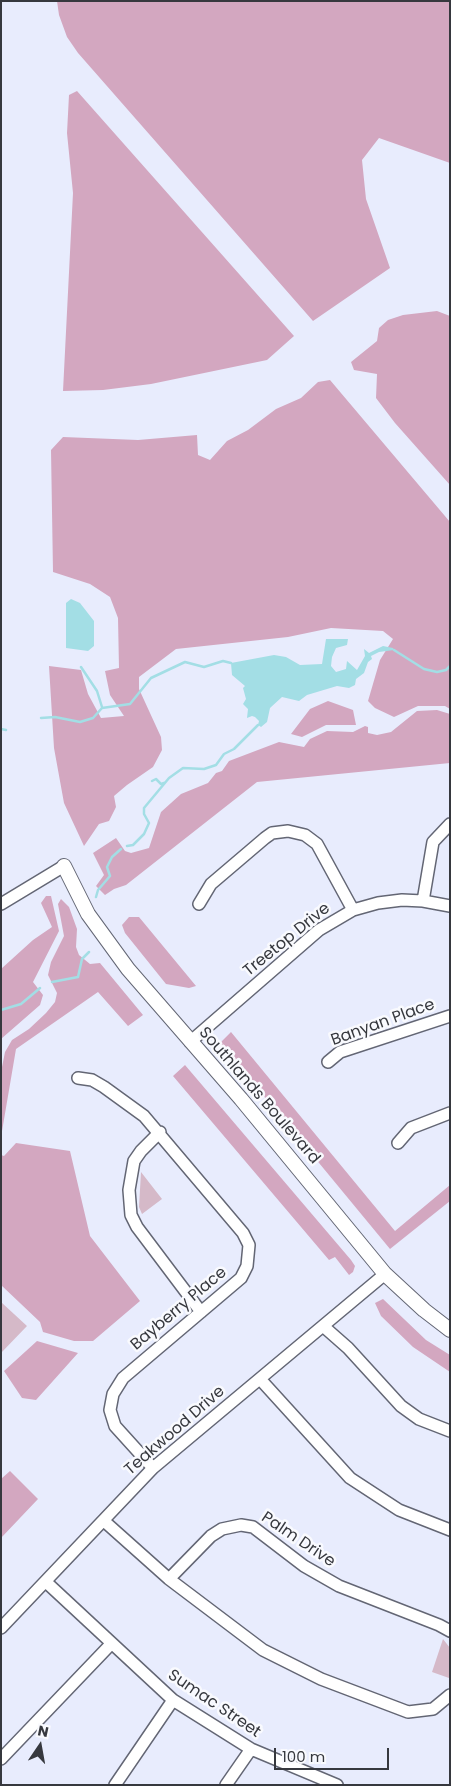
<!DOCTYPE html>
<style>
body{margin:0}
#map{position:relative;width:451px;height:1786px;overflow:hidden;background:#e8ecfd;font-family:Poppins,sans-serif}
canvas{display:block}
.frame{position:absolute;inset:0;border:2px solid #36383e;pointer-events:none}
.north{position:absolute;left:15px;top:1721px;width:50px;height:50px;-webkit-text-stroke:4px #f9fafe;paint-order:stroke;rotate:12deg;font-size:14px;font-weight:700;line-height:20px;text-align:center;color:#36383e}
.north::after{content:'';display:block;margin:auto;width:18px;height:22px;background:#36383e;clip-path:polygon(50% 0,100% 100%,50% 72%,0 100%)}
.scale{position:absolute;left:274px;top:1748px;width:115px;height:22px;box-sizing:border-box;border:2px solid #36383e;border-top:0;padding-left:6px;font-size:15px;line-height:18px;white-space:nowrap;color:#36383e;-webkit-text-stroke:4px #f9fafe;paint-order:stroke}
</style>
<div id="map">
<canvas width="451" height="1786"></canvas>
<div class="frame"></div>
<div class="north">N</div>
<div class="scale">100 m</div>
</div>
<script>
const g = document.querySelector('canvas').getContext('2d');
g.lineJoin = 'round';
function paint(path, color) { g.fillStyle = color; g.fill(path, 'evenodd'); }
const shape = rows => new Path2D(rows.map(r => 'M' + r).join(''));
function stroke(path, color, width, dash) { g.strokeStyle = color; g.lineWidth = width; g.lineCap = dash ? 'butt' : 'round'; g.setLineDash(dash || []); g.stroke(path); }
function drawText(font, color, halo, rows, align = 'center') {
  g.font = font + ' Poppins,sans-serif'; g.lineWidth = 5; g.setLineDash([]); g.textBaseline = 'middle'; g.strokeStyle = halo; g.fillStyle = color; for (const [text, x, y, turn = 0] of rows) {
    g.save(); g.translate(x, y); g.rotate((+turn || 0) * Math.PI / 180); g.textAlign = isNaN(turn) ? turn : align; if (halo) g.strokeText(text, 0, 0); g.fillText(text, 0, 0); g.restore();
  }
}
paint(shape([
 [141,1172,162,1199,142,1214,139,1207],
 [1,1302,27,1326,1,1353],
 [443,1639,450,1648,449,1678,432,1672]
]), '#d5b9c8');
paint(shape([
 [57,1,450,1,450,163,379,138,362,160,366,199,390,268,313,321,78,53,67,37,59,15],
 [77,91,294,336,267,360,151,384,103,390,63,391,73,193,67,133,69,95],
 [437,311,450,316,450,485,395,423,376,398,377,374,354,370,351,362,377,341,379,328,388,320,403,315],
 [330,380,450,522,450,709,445,706,418,706,394,717,375,708,368,701,380,660,393,639,383,631,331,628,288,637,176,649,139,677,139,689,161,737,162,750,153,767,127,785,114,796,116,807,109,821,99,824,84,846,64,803,54,748,49,666,81,670,88,694,101,718,124,716,110,695,105,671,119,668,118,618,110,597,90,584,53,572,51,450,63,437,138,440,197,435,198,455,210,460,227,441,248,430,276,409,301,398,318,382],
 [328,701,353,710,356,725,326,725,302,737,291,734,310,709],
 [437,710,450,714,450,763,257,782,126,885,114,889,105,895,96,886,104,875,93,853,116,838,125,851,131,853,149,848,161,812,181,794,208,783,216,773,222,771,229,761,279,742,304,747,310,739,327,731,353,732,365,726,368,727,368,733,377,735,391,732,417,711],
 [46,896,51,896,59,931,33,982,43,995,40,1005,1,1039,1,969,33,940,52,927,41,903],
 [61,899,69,907,77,929,76,947,79,955,90,964,100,963,143,1015,128,1026,98,992,16,1049,1,1137,1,1072,5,1052,12,1040,29,1029,46,1013,55,1002,57,993,48,975,51,962,64,936,58,904],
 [129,917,139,917,196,986,189,988,166,984,125,933,122,925],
 [231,1032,395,1231,450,1185,450,1201,390,1249,220,1043],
 [185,1065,351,1260,355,1266,353,1272,349,1275,335,1257,329,1260,173,1076],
 [16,1143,70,1151,90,1236,140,1301,93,1341,74,1341,43,1332,40,1322,1,1285,1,1155,4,1156],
 [383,1299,426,1340,450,1355,450,1372,413,1347,381,1316,375,1303],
 [37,1341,78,1353,36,1400,22,1398,4,1371],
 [10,1471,38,1499,1,1538,1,1479]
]), '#d3a7c0');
paint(shape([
 [71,599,80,603,94,621,94,646,88,651,66,648,66,603],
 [326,639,348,639,347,645,336,648,332,657,331,666,336,672,346,669,347,661,357,670,365,656,364,649,369,653,383,646,393,648,394,650,379,652,371,656,372,659,368,662,364,673,356,679,355,685,349,688,337,686,307,695,299,701,282,697,270,708,267,722,261,727,258,725,259,721,255,717,252,716,247,718,248,709,243,704,246,699,243,688,245,686,232,675,231,663,274,655,286,657,300,665,322,664]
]), '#a3dee5');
stroke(shape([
 [394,650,424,669,437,672,446,670,450,666],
 [81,667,97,691,102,707],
 [41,718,55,717,80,722,93,718,102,708,130,704,151,678,185,662,204,667,223,661,231,663],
 [1,729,6,730],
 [152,781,156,779,161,784,164,783],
 [127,846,133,845,144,834,149,823,144,814,144,808,169,778,183,768,204,769,216,765,224,754,234,749,258,725],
 [96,897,98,890,110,876,107,867,112,857,121,849],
 [52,982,78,977,82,959,89,952],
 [1,1010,21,1004,40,988]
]), '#a3dee5', 2.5);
const minor = shape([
 [423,901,433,842,450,824],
 [1,904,64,866],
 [199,904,211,884,265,838,272,833,288,831,305,835,317,844,353,910],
 [190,1042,319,930,353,910,378,903,402,900,423,901,450,906],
 [328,1062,340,1052,450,1016],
 [78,1078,92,1080,104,1087,144,1116,243,1233,249,1245,247,1266,241,1278,123,1378,113,1394,110,1410,115,1426,153,1468],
 [160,1132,141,1151,134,1161,129,1190,131,1215,137,1227,201,1312],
 [398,1143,411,1128,450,1113],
 [323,1326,348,1348,401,1406,419,1419,450,1431],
 [260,1379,350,1478,399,1510,450,1530],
 [104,1521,169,1579,211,1536,222,1529,241,1525,253,1527,304,1566,339,1586,439,1625,450,1631],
 [169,1579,263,1650,321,1679,408,1712,433,1709,450,1695],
 [46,1582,173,1700,251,1749,337,1785],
 [1,1628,153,1468,385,1274],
 [1,1759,111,1644],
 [115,1785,173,1700],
 [226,1785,251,1749]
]);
const major = shape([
 [64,866,88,914,128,969,241,1099,385,1274,424,1310,450,1330]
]);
stroke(minor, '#636674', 14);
stroke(major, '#636674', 16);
stroke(minor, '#fff', 11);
stroke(major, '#fff', 14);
drawText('16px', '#36383e', '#f9fafe', [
 ["Treetop Drive",287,940,-39],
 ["Banyan Place",383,1023,-20],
 ["Southlands Boulevard",259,1096,49],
 ["Bayberry Place",179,1309,-40],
 ["Teakwood Drive",175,1431,-41],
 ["Palm Drive",298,1540,34],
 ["Sumac Street",214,1704,34]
]);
</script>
